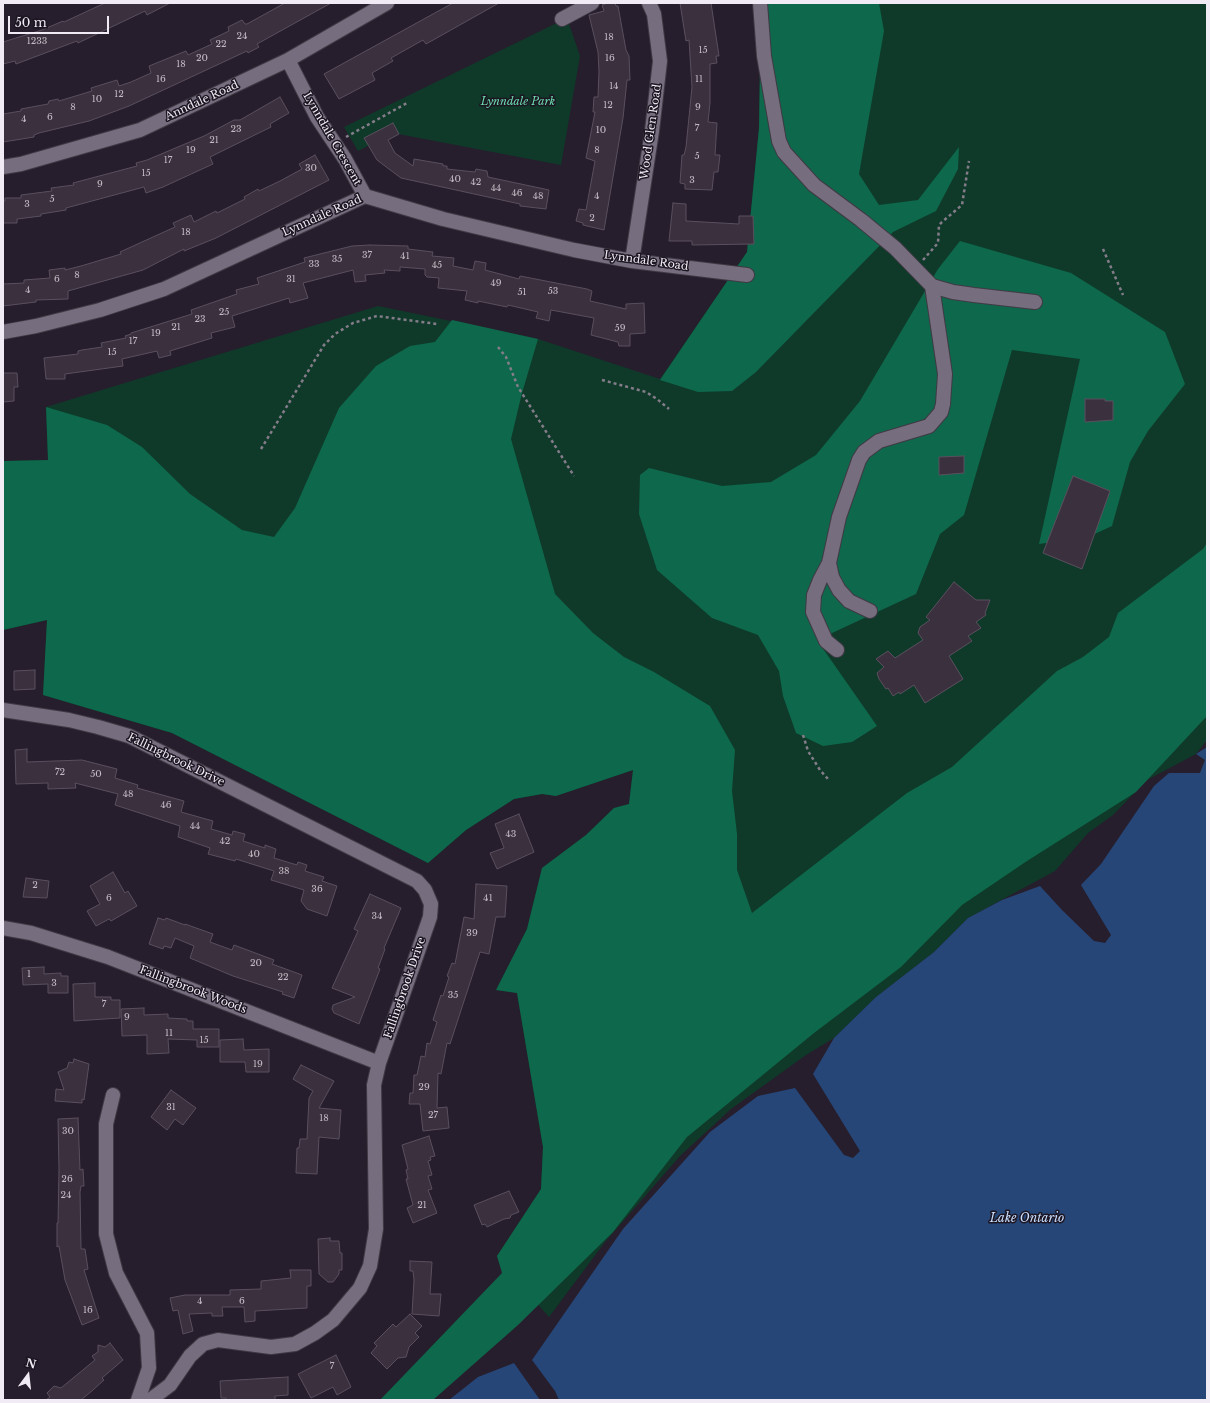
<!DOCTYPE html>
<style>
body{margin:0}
#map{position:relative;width:1210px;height:1403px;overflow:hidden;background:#261e2c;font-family:"Libre Baskerville",serif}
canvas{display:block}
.frame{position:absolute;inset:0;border:4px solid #f0ebf4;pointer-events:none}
.north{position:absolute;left:8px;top:1355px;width:40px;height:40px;-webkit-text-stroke:3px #1c1522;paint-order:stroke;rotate:15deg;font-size:11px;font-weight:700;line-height:16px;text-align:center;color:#f0ebf4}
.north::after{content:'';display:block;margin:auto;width:14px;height:18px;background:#f0ebf4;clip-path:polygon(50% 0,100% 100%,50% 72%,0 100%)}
.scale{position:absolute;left:8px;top:16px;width:101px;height:18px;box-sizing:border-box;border:2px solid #f0ebf4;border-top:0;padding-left:5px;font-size:12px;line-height:14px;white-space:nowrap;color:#f0ebf4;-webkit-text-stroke:3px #1c1522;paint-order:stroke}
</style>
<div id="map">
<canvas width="1210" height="1403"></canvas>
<div class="frame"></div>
<div class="north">N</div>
<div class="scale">50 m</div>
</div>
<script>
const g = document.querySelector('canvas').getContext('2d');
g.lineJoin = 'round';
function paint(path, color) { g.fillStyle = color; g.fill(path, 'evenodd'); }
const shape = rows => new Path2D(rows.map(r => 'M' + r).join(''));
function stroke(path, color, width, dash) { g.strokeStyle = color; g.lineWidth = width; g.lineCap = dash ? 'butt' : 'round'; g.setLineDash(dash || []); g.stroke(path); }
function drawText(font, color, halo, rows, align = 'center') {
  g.font = font + ' "Libre Baskerville",serif'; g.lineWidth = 3; g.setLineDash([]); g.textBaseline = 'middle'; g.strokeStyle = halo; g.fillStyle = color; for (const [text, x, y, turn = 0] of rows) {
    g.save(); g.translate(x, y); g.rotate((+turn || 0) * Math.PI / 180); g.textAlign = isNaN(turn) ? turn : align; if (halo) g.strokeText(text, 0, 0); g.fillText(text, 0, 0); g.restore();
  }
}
paint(shape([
 [761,3,1207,3,1207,740,1196,754,1147,780,1113,815,1088,833,1055,871,968,918,934,952,876,997,834,1038,806,1055,731,1109,680,1156,605,1242,549,1317,516,1280,497,1256,541,1189,543,1148,517,993,496,990,527,929,542,868,586,835,614,808,629,804,633,770,556,796,542,794,514,799,466,830,428,863,172,733,43,695,47,620,3,630,3,461,48,460,46,407,378,306,538,339,660,379,747,252,759,128],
 [567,18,580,56,561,165,393,133,358,151,344,127]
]), '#0f3a2a');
paint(shape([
 [761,3,879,3,884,31,859,174,879,205,918,200,959,147,958,169,936,211,893,232,756,372,732,391,698,392,660,380,747,252,759,128],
 [960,241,1071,273,1165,332,1185,384,1148,431,1130,462,1112,526,1088,537,1039,544,1080,359,1012,350,964,515,940,534,916,594,817,640,877,726,852,742,823,746,796,733,783,696,779,671,758,635,712,618,657,570,639,514,640,475,649,468,722,486,771,482,816,455,860,401,938,269],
 [452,320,538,339,522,393,511,439,555,594,593,633,624,657,654,672,710,706,735,750,732,791,737,834,737,870,752,913,907,793,952,767,1057,671,1083,657,1109,637,1118,613,1203,549,1207,543,1207,716,1136,792,1027,861,962,905,901,967,814,1033,687,1137,613,1232,518,1325,433,1400,380,1400,502,1273,497,1256,541,1189,543,1147,517,993,496,990,527,929,542,868,586,835,614,808,629,804,633,770,556,796,542,794,514,799,466,830,428,863,172,733,43,695,47,620,3,630,3,461,48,460,46,407,107,425,142,447,190,494,242,530,274,537,295,508,339,408,376,366,410,346,435,342]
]), '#0e684b');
paint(shape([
 [1207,747,1207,1400,559,1400,555,1391,532,1360,623,1229,710,1132,758,1096,795,1088,844,1155,853,1158,860,1151,813,1074,834,1038,876,997,934,952,968,918,1002,900,1040,886,1062,910,1094,941,1105,943,1111,935,1081,885,1101,864,1154,786,1169,773,1200,773,1205,760,1196,754],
 [514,1363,540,1400,449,1400,478,1377]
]), '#264678');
const building = shape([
 [105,3,170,3,147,15,145,11,78,43,77,41,16,64,15,61,3,64,3,42,42,30,63,21,64,22,105,3],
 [285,3,331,3,257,44,259,47,248,53,247,51,129,106,89,121,39,133,34,135,34,137,3,142,3,114,21,111,21,109,48,104,49,101,58,99,59,101,92,91,91,88,117,80,119,86,131,82,151,73,149,66,186,51,188,55,212,44,210,40,229,31,228,27,242,20,245,24,247,24,285,3],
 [453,3,499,3,426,44,423,40,391,58,393,61,372,73,375,80,339,99,324,74,453,3],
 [608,3,615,3,616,6,618,6,626,50,629,56,630,80,627,80,623,118,604,230,583,225,583,223,576,221,579,209,586,210,595,161,586,158,595,112,593,112,594,97,598,97,599,71,598,52,589,15,604,11,602,5,608,3],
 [680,3,711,3,719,56,716,56,717,63,710,64,710,103,708,122,717,123,715,155,720,155,718,172,714,172,712,190,685,189,685,184,680,183,682,155,684,155,686,147,692,87,689,40,686,41,680,3],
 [280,97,289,113,270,124,271,127,210,157,213,164,163,187,146,193,144,187,66,208,66,210,41,214,41,216,17,219,17,223,3,223,3,201,5,201,5,198,21,198,21,195,52,191,51,188,74,185,73,183,137,166,136,163,147,160,204,136,234,120,240,120,280,97],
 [393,123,399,134,388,140,395,153,413,166,414,159,443,164,443,166,447,166,447,169,475,172,476,169,487,171,488,177,549,190,546,209,520,206,520,204,401,178,377,160,364,138,393,123],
 [315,155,329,180,216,238,184,251,184,249,143,270,68,291,68,299,36,300,36,302,3,306,3,284,24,283,24,280,50,278,49,270,65,268,65,270,81,266,121,254,120,252,175,227,173,223,191,215,194,222,216,211,217,213,245,199,244,197,258,189,259,191,280,181,302,169,299,164,315,155],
 [673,203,686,204,686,221,739,224,739,216,753,216,754,244,692,245,692,241,669,241,673,203],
 [370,245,408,246,408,249,433,252,432,256,454,258,453,266,473,270,475,261,486,263,485,270,519,279,520,276,587,289,592,291,590,301,626,309,626,304,644,303,645,333,630,334,630,346,619,346,618,342,591,335,594,318,551,310,549,321,536,318,538,312,508,305,507,307,478,301,478,303,465,300,467,291,438,288,439,278,427,277,425,275,425,269,400,267,400,271,384,270,385,273,365,275,366,281,355,282,353,270,303,283,308,298,290,303,289,298,232,316,235,327,211,333,212,338,170,351,171,355,159,358,157,351,122,359,123,366,65,374,65,379,46,379,44,358,78,354,78,351,82,350,102,347,101,343,126,338,125,336,131,334,131,333,192,314,191,310,237,294,236,290,259,284,257,278,305,262,304,258,352,246,370,245],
 [3,373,17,373,18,387,14,387,14,401,3,402,3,373],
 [1085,399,1105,399,1105,401,1113,401,1113,420,1085,422,1085,399],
 [964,456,964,473,939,475,939,457,964,456],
 [1073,476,1110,491,1082,569,1043,553,1073,476],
 [954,582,976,600,990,600,985,613,986,615,976,622,981,628,968,636,972,641,949,656,963,679,925,703,914,685,900,694,899,692,893,696,888,688,886,689,879,679,877,673,884,667,876,659,888,651,895,658,923,640,918,633,920,627,930,620,926,617,954,582],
 [35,670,35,689,14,690,14,671,35,670],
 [27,749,27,762,82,760,117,769,115,778,138,785,137,788,184,801,181,812,213,821,211,829,232,835,233,831,245,834,243,841,265,848,265,845,276,849,274,858,297,865,298,862,307,865,305,871,324,877,322,881,337,886,327,916,307,909,301,901,304,890,271,880,274,871,236,859,235,861,208,854,210,848,178,837,180,826,115,805,118,794,75,783,76,788,48,789,48,783,16,784,15,750,27,749],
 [519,814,534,852,497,869,490,853,504,848,495,824,519,814],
 [113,872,125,893,128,891,137,906,111,921,109,919,96,926,87,911,100,904,90,886,113,872],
 [26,878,49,881,47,898,23,897,26,878],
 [476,884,507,886,505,917,496,917,489,954,480,952,450,1044,447,1043,441,1074,438,1073,437,1108,447,1107,449,1128,423,1131,420,1104,409,1104,410,1093,413,1093,414,1075,417,1075,421,1056,425,1057,427,1043,430,1044,437,1022,433,1020,441,995,443,996,449,977,447,976,452,963,455,964,464,917,474,919,476,884],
 [370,894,401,908,384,948,385,949,378,968,380,969,359,1024,334,1013,332,1009,333,1005,355,997,332,988,358,931,354,929,370,894],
 [158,918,165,920,166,918,185,925,185,924,213,934,210,942,232,950,234,945,274,960,272,964,302,975,294,998,282,994,283,992,233,976,190,958,194,946,175,938,171,948,164,946,163,949,149,944,158,918],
 [44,967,44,974,61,973,61,976,68,976,68,993,48,993,48,984,23,985,22,968,44,967],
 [95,983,95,997,111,997,111,1000,120,1000,120,1018,74,1021,73,984,95,983],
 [144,1008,144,1015,168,1014,168,1018,187,1019,187,1021,193,1021,193,1029,219,1029,219,1047,197,1047,197,1040,168,1039,169,1053,147,1054,147,1035,122,1036,121,1009,144,1008],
 [243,1039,244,1050,269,1049,269,1072,246,1072,245,1062,220,1062,220,1040,243,1039],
 [74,1059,89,1064,84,1100,82,1099,82,1103,55,1101,56,1089,64,1090,58,1072,67,1068,69,1062,73,1063,74,1059],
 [301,1065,334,1081,319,1108,341,1110,339,1139,319,1137,317,1174,296,1173,297,1148,299,1148,300,1139,307,1139,309,1098,313,1091,293,1079,301,1065],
 [171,1090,196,1108,183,1125,175,1119,167,1130,151,1117,171,1090],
 [78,1118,80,1170,83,1169,84,1186,81,1186,80,1192,81,1249,85,1249,88,1269,84,1270,99,1318,82,1325,65,1280,59,1246,57,1247,57,1223,58,1223,59,1170,58,1119,78,1118],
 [429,1136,435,1156,430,1157,431,1160,428,1161,432,1175,428,1176,432,1189,428,1190,437,1213,413,1223,407,1208,413,1205,406,1179,408,1179,406,1170,408,1169,402,1145,429,1136],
 [509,1191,519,1212,511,1215,510,1218,504,1219,487,1227,485,1224,482,1225,474,1205,509,1191],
 [330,1238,330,1241,339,1241,340,1253,342,1253,342,1270,339,1270,339,1274,333,1282,328,1282,319,1274,318,1239,330,1238],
 [410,1261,432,1262,430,1294,441,1294,439,1316,412,1314,414,1280,413,1271,410,1271,410,1261],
 [290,1270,311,1270,311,1286,307,1286,307,1308,255,1311,255,1321,245,1322,244,1307,222,1307,223,1316,212,1316,212,1313,189,1314,193,1331,183,1334,178,1310,173,1311,170,1298,185,1295,230,1295,230,1290,261,1289,261,1281,291,1278,290,1270],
 [410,1314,422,1326,415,1333,419,1337,409,1347,406,1357,398,1358,387,1369,371,1353,377,1346,374,1343,393,1324,396,1327,410,1314],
 [110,1343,123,1360,102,1378,104,1380,93,1390,81,1400,46,1400,50,1397,47,1393,54,1386,61,1388,95,1360,92,1356,98,1352,98,1345,105,1347,110,1343],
 [336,1355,351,1387,337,1395,333,1387,311,1398,298,1374,336,1355],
 [288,1377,288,1395,275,1396,275,1400,226,1400,226,1398,221,1398,220,1381,288,1377]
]);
paint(building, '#3b313e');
stroke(building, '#5a4f5e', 1);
const minor = shape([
 [760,3,764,56,779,141,784,152,814,185,861,220,895,248,932,286,953,292,974,295,1035,302],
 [562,19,592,3],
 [288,60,317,117,345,159,365,196],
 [3,167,21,164,140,130,288,60,387,3],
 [632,261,652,131,660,61,654,14,649,3],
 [3,332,36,326,100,310,164,289,365,196,443,219,574,250,632,261,747,275],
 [829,563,820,580,814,595,813,612,826,641,837,650],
 [870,611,849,601,839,590,832,577,829,563,839,517,859,460,864,452,879,441,929,426,941,412,943,404,945,374,932,286],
 [3,710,69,720,98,727,129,736,417,881,425,890,431,904,430,917,379,1063,374,1085,376,1229,370,1266,360,1288,333,1320,315,1333,295,1344,271,1347,218,1340,203,1344,190,1356,170,1385,150,1400],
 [3,928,31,933,108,957,379,1063],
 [113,1095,106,1124,106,1234,116,1273,147,1333,149,1368,138,1400]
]);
stroke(minor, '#403a45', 16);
stroke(shape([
 [346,137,407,103],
 [1103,249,1123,295],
 [923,260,938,243,939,225,942,222,962,205,969,161],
 [498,347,506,357,518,387,574,476],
 [602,380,646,392,657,399,669,409],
 [261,449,324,345,335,334,353,323,377,316,437,324],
 [803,735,808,751,820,770,828,779]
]), '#847d89', 2.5, [3, 3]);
stroke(minor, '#766d7e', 14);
drawText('9px', '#c3bcc6', null, [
 ["24",242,36],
 ["18",609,37],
 ["1233",37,41],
 ["22",221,44],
 ["15",703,50],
 ["20",202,58],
 ["16",610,58],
 ["18",181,64],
 ["16",161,79],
 ["11",699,79],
 ["14",614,86],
 ["12",119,94],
 ["10",97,99],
 ["12",608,105],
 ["8",73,107],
 ["9",698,107],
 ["6",50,117],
 ["4",24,119],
 ["7",697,128],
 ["23",236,129],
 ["10",601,130],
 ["21",214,140],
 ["19",191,150],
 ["8",597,150],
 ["5",697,156],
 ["17",168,160],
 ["30",311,168],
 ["15",146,173],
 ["40",455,179],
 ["3",692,180],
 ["42",476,182],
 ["9",100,184],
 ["44",496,188],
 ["46",517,193],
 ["48",538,196],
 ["4",597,196],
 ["5",52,199],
 ["3",27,204],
 ["2",592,218],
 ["18",186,232],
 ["37",367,255],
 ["41",405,256],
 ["35",337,259],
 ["33",314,264],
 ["45",437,265],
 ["8",77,275],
 ["6",57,279],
 ["31",291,279],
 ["49",496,283],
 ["4",28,290],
 ["53",553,291],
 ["51",522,292],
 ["25",224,312],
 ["23",200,319],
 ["21",176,327],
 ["59",620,328],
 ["19",156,333],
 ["17",133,341],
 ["15",112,352],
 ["72",60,772],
 ["50",96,774],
 ["48",128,794],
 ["46",166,805],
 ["44",195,826],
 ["43",511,834],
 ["42",225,841],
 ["40",254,854],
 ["38",284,871],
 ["2",35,885],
 ["36",317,889],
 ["6",109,898],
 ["41",488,898],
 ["34",377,916],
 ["39",472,933],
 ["20",256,963],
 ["1",29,974],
 ["22",283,977],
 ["3",54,983],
 ["35",453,995],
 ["7",104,1004],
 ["9",127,1017],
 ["11",169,1033],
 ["15",204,1040],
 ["19",258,1064],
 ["29",424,1087],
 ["31",171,1107],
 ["27",433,1115],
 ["18",324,1118],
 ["30",68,1131],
 ["26",67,1179],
 ["24",66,1195],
 ["21",422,1205],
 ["4",200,1301],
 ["6",242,1301],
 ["16",88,1310],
 ["7",332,1366]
]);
drawText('11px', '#f0ebf4', '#1c1522', [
 ["Anndale Road",202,101,-25],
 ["Wood Glen Road",651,132,-82],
 ["Lynndale Crescent",332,139,60],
 ["Lynndale Road",322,216,-24],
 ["Lynndale Road",646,261,8],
 ["Fallingbrook Drive",176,760,26],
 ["Fallingbrook Drive",405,988,-71],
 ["Fallingbrook Woods",193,990,21]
]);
drawText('italic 11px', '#6dddaf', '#1c1522', [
 ["Lynndale Park",518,102]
]);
drawText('italic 12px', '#cadfff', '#1c1522', [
 ["Lake Ontario",1027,1219]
]);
</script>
